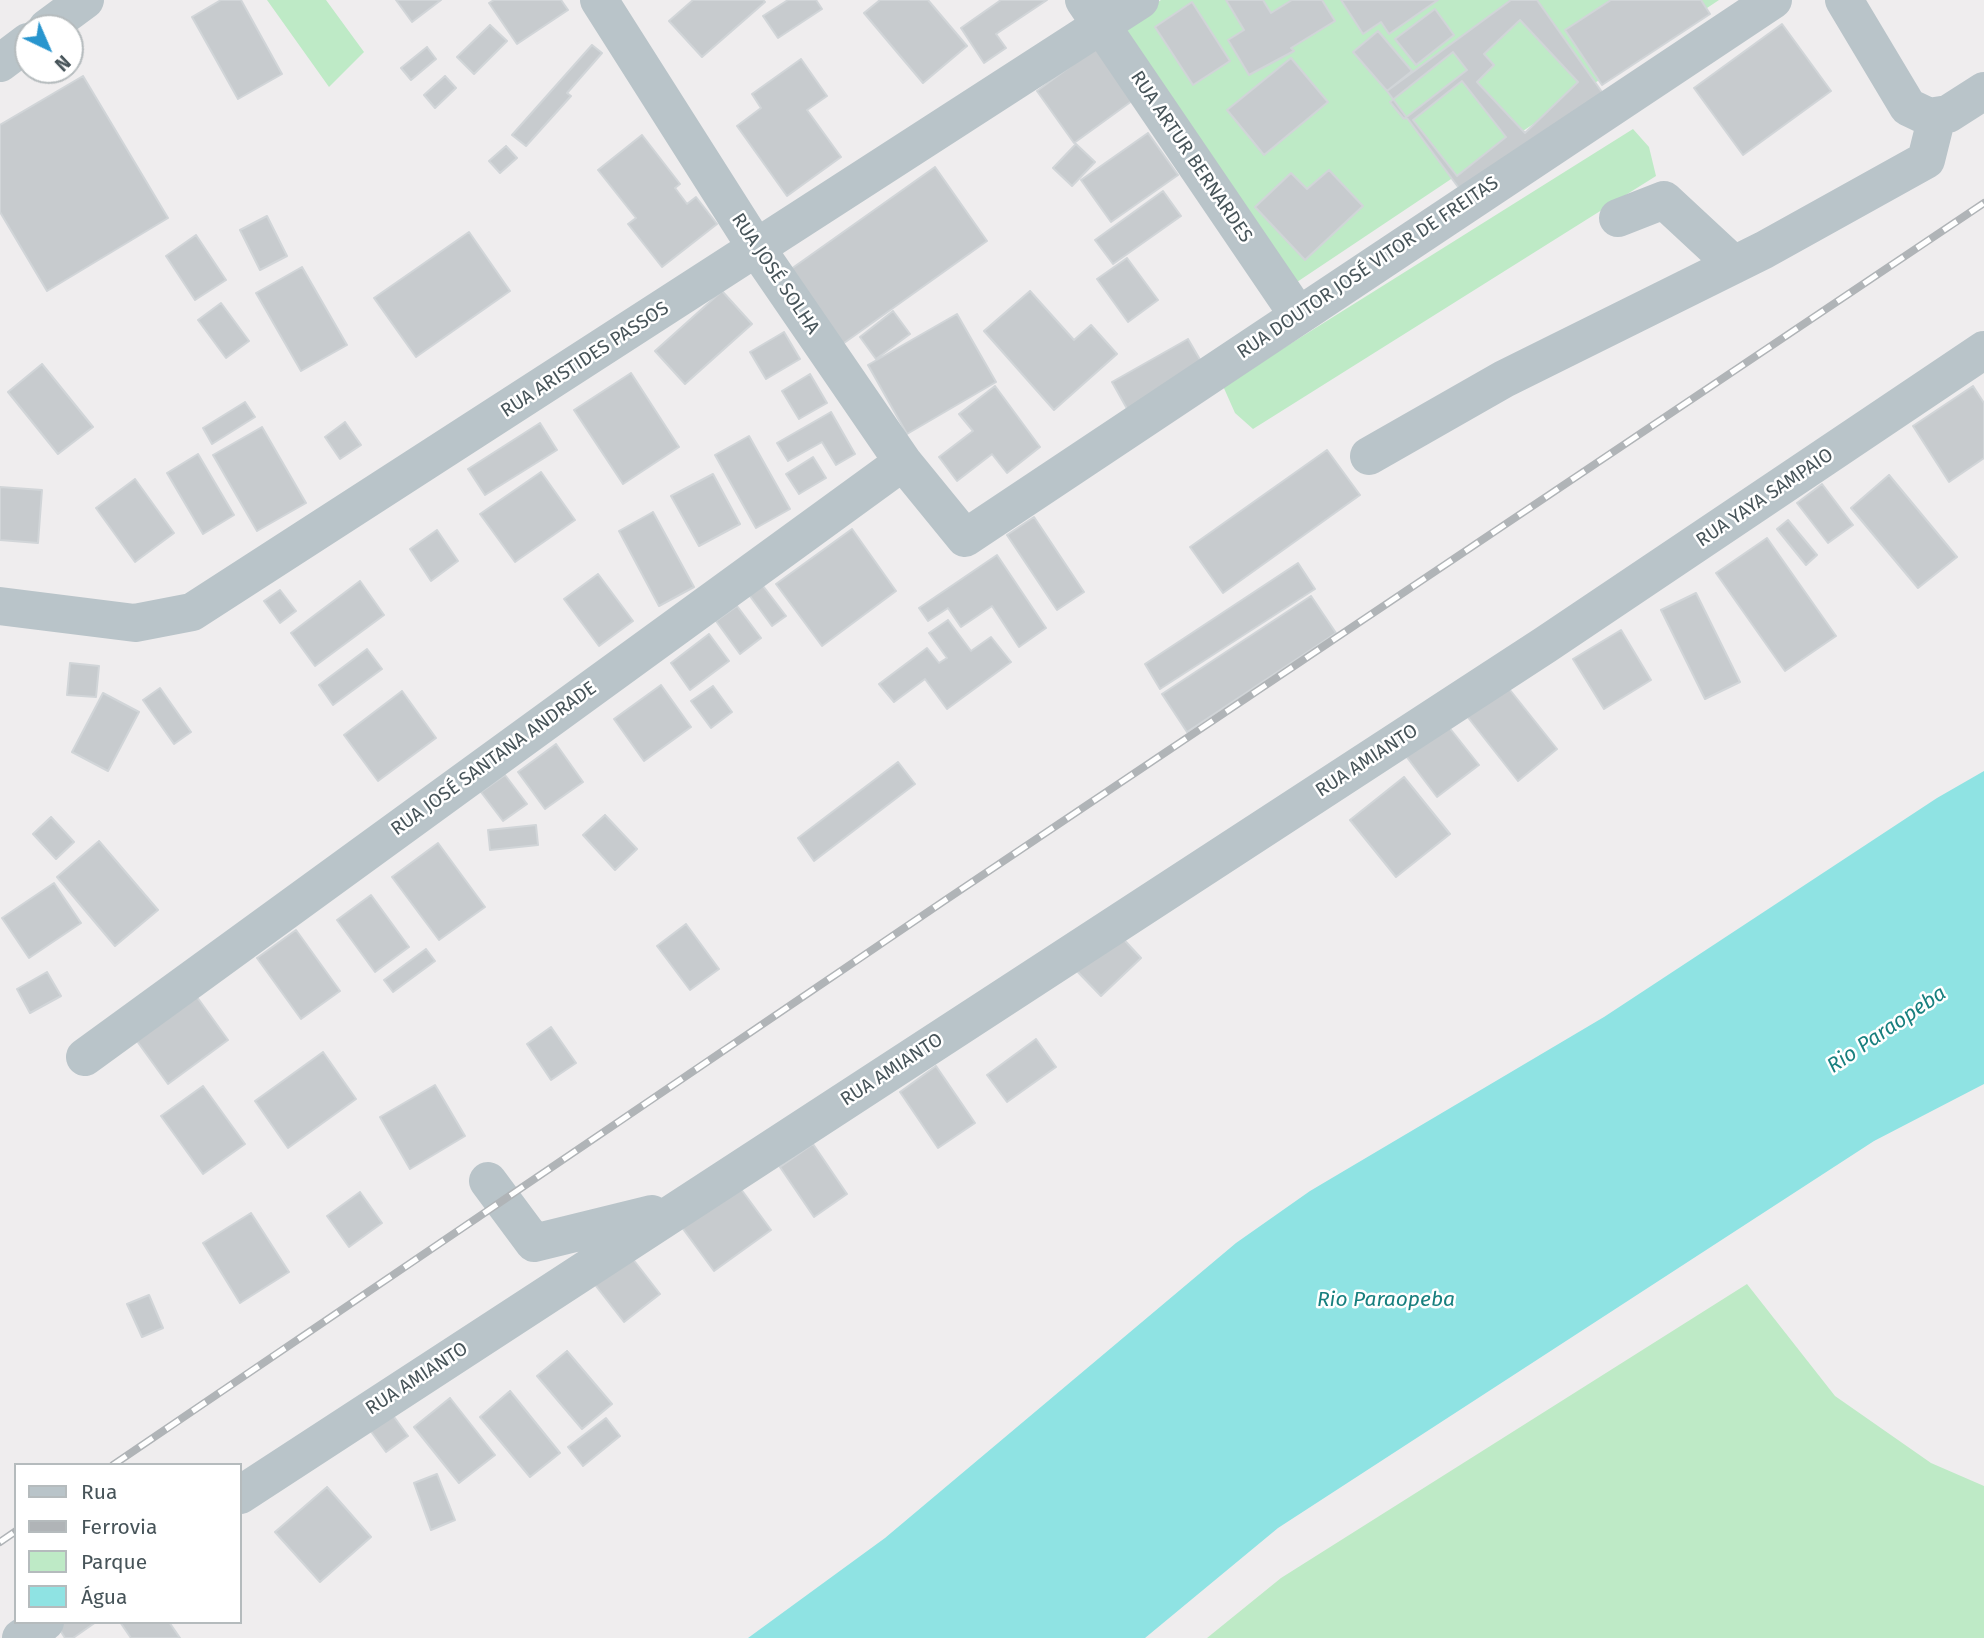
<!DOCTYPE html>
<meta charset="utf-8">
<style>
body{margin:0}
#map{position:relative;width:1984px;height:1638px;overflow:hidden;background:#efedee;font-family:"Fira Sans",sans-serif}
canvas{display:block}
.legend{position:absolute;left:14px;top:1463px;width:228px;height:161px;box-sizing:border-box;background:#fff;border:2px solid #b5bbbd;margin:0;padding:9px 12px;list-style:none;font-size:21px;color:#475459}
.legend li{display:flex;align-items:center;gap:14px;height:35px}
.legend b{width:35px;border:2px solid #b5bbbd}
.north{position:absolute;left:14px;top:14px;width:70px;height:70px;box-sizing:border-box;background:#fff;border:2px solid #b5bbbd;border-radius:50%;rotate:136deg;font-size:19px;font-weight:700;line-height:28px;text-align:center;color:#475459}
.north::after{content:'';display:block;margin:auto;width:24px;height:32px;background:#2895ce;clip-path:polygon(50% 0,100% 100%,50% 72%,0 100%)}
</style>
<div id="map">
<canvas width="1984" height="1638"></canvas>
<ul class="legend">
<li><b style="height:9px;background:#b9c4c9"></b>Rua</li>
<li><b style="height:9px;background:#b0b4b7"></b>Ferrovia</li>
<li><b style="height:19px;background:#beeac6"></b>Parque</li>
<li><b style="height:19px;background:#8fe3e3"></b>Água</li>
</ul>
<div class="north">N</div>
</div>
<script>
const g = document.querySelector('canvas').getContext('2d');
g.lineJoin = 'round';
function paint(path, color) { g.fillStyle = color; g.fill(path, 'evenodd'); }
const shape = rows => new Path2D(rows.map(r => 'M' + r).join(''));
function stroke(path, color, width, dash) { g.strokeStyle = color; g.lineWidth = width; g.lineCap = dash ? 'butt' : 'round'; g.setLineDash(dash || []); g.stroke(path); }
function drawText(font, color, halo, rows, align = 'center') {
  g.font = font + ' "Fira Sans",sans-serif'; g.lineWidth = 5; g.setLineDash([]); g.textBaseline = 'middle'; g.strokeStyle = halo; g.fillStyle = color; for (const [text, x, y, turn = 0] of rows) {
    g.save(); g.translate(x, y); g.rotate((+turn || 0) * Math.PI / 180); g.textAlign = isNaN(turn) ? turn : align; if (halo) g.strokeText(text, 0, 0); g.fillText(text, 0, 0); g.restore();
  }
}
paint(shape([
 [267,0,326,0,364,52,329,87],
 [1161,0,1719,0,1297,282,1112,32],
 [1633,129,1649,147,1656,176,1253,429,1235,413,1223,386],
 [1747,1284,1835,1396,1931,1463,1984,1486,1984,1638,1207,1638,1281,1578]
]), '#beeac6');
paint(shape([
 [1984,771,1984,1084,1874,1141,1278,1528,1145,1638,748,1638,885,1538,1236,1243,1310,1191,1604,1017,1937,798]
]), '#8fe3e3');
const building = shape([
 [221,0,241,0,282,74,238,99,192,17,221,0],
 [396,0,441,0,412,22,396,0],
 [494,0,561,0,568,10,517,44,489,3,494,0],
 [693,0,763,0,765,2,702,57,669,21,693,0],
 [788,0,816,0,822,9,778,38,763,16,788,0],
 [880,0,928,0,967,46,923,83,864,13,880,0],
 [1001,0,1047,0,996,34,1006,48,984,63,961,28,1001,0],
 [1226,0,1263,0,1271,13,1292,0,1322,0,1335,21,1291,48,1294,51,1249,75,1228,40,1244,30,1226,0],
 [1341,0,1438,0,1389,34,1381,22,1363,34,1341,0],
 [1511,0,1537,0,1609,102,1467,199,1387,91,1511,0],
 [1611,0,1701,0,1710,14,1602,85,1565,30,1611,0],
 [1192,2,1230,61,1193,85,1155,27,1192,2],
 [1435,9,1454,35,1416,65,1395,39,1435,9],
 [1520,20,1578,82,1525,133,1477,82,1494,65,1484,54,1520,20],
 [1782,24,1831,91,1743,155,1694,88,1782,24],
 [490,25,507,41,474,74,457,57,490,25],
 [1378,31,1412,71,1387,91,1353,52,1378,31],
 [592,45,602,53,567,93,571,96,526,146,512,135,592,45],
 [1098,46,1136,98,1074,143,1037,91,1098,46],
 [427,47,436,59,411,80,401,68,427,47],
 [1453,52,1467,70,1404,119,1390,102,1453,52],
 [1291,58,1328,102,1264,155,1227,110,1291,58],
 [801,59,827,96,807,110,841,157,787,196,737,126,761,108,752,94,801,59],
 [83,76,168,218,47,291,0,212,0,125,83,76],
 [445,76,456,88,435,108,424,95,445,76],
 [1462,81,1506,137,1457,176,1413,120,1462,81],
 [1148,133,1178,175,1111,222,1081,180,1148,133],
 [642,135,680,184,675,188,687,204,696,197,717,224,662,267,628,224,636,218,598,170,642,135],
 [1076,144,1095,162,1072,186,1053,168,1076,144],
 [506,146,517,158,500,173,489,161,506,146],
 [935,167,987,241,837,348,784,274,935,167],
 [1329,170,1363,206,1305,260,1255,207,1291,173,1307,189,1329,170],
 [1163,191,1181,216,1113,264,1095,240,1163,191],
 [267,216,287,256,260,270,240,230,267,216],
 [469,232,510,291,416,357,374,298,469,232],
 [196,235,226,280,195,300,166,256,196,235],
 [1127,258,1158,300,1128,322,1097,279,1127,258],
 [302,267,347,345,301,371,256,293,302,267],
 [722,291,752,324,685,384,655,351,722,291],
 [1030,291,1074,340,1091,325,1117,354,1054,410,984,331,1030,291],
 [221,303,249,341,226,358,198,320,221,303],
 [893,311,910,334,876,359,860,337,893,311],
 [957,314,996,382,907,434,868,365,957,314],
 [784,332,800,359,766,379,750,352,784,332],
 [1188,339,1206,370,1130,414,1112,382,1188,339],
 [42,364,93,427,58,454,8,392,42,364],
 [631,373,679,447,623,484,574,410,631,373],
 [810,374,827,403,799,419,782,391,810,374],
 [995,386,1040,447,1007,473,992,454,957,481,939,457,973,431,959,414,995,386],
 [1973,386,1984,403,1984,458,1949,482,1913,426,1973,386],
 [245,402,255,417,212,444,203,428,245,402],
 [831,412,855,454,836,465,822,442,788,461,777,443,831,412],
 [345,422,361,445,340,459,325,437,345,422],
 [540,423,557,450,485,495,468,469,540,423],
 [262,427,306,503,257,531,213,455,262,427],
 [749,436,790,509,756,528,715,455,749,436],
 [1327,450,1360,495,1223,593,1190,547,1327,450],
 [198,454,234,515,203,534,167,473,198,454],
 [813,457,826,478,799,494,786,474,813,457],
 [541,472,575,520,515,562,480,514,541,472],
 [713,474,740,524,699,546,671,496,713,474],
 [1889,475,1957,557,1918,588,1851,508,1889,475],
 [135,479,174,533,135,562,96,508,135,479],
 [1822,484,1853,525,1828,543,1797,503,1822,484],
 [0,487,42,490,38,543,0,540,0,487],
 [653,512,694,587,659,606,619,531,653,512],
 [1034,517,1084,592,1057,610,1007,535,1034,517],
 [1788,520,1817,555,1806,565,1777,529,1788,520],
 [852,529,896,591,822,646,776,584,852,529],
 [437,530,458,561,431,581,410,549,437,530],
 [1767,538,1836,636,1785,671,1716,573,1767,538],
 [997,555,1046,628,1019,647,992,606,961,627,948,608,928,621,919,608,997,555],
 [1298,563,1315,589,1160,689,1145,664,1298,563],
 [598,574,633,621,599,646,564,599,598,574],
 [360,581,384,615,315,666,291,633,360,581],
 [760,582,786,616,772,626,747,592,760,582],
 [280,590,296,611,280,623,264,601,280,590],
 [1696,593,1740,682,1705,699,1661,610,1696,593],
 [1311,596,1336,633,1187,732,1162,694,1311,596],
 [737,606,761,638,740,654,716,621,737,606],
 [948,620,971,651,991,637,1011,662,947,709,925,679,894,702,879,684,927,648,939,663,947,658,929,633,948,620],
 [1621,630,1651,680,1604,709,1573,659,1621,630],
 [709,634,729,661,690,690,671,663,709,634],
 [367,649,382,669,333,705,319,685,367,649],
 [70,663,99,666,96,697,67,695,70,663],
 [1502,680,1557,749,1518,781,1463,711,1502,680],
 [661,685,691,727,644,761,614,719,661,685],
 [713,686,732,712,711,728,691,701,713,686],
 [160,688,191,732,174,744,143,700,160,688],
 [402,691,436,738,378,781,344,735,402,691],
 [103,693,139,712,108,771,72,752,103,693],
 [1444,721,1479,765,1437,797,1403,752,1444,721],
 [556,744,583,782,545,809,518,772,556,744],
 [898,762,915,784,814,861,798,838,898,762],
 [505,775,527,804,503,821,481,792,505,775],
 [1404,777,1450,834,1396,877,1350,820,1404,777],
 [605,815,637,849,615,870,583,835,605,815],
 [51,817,74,842,56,859,33,834,51,817],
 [536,825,538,845,490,850,488,830,536,825],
 [99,841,158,910,115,946,57,877,99,841],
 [438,843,485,907,439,940,392,877,438,843],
 [54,883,81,923,29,958,2,918,54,883],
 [371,895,409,947,375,972,337,920,371,895],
 [686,924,719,969,690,990,657,946,686,924],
 [1114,929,1141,958,1101,996,1073,967,1114,929],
 [296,930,340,991,301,1019,257,958,296,930],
 [426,949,435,961,393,992,384,980,426,949],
 [47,972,61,996,30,1013,17,989,47,972],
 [189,986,228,1040,168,1084,129,1030,189,986],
 [551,1027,576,1063,551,1080,527,1044,551,1027],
 [1036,1039,1056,1067,1007,1102,987,1075,1036,1039],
 [323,1052,356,1099,288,1148,255,1101,323,1052],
 [936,1066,975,1123,938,1148,900,1092,936,1066],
 [435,1085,465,1136,410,1169,380,1117,435,1085],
 [203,1086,245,1144,203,1174,161,1116,203,1086],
 [813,1144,847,1194,814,1217,780,1167,813,1144],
 [735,1181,771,1230,714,1271,678,1222,735,1181],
 [360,1192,382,1223,349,1247,327,1216,360,1192],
 [251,1213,289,1272,240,1303,203,1243,251,1213],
 [625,1249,660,1294,624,1322,589,1277,625,1249],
 [149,1295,163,1328,142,1337,127,1304,149,1295],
 [567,1351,612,1404,582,1429,537,1376,567,1351],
 [510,1391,560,1453,530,1477,480,1417,510,1391],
 [450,1398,495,1455,459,1483,414,1427,450,1398],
 [389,1410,408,1436,386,1452,367,1426,389,1410],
 [606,1418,620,1436,583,1466,568,1447,606,1418],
 [437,1474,455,1520,431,1530,414,1483,437,1474],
 [327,1487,371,1537,320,1582,275,1532,327,1487],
 [55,1622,96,1622,73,1638,65,1638,55,1622],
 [120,1622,169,1622,180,1638,131,1638,120,1622]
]);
paint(building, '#c7cbce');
stroke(building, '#d1d5d8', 2);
stroke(shape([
 [599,0,757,249,903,462,965,538,1773,0],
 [1084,0,1298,315],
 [1844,0,1908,107,1929,117,1948,114,1984,91],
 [47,28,85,0],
 [0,63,28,42],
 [1618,218,1664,200,1734,265],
 [1369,456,1504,379,1764,250,1926,160,1937,116],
 [0,606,135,623,192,612,1140,0],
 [85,1057,903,462],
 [488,1181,534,1243,652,1214],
 [240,1495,1545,645,1984,350],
 [21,1638,45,1622]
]), '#b9c4c9', 38);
const rail = shape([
 [113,1465,944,901,1984,203],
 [0,1542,16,1531]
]);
stroke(rail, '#b0b4b7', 8);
stroke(rail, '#fff', 5, [16]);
drawText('19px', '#475459', '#fff', [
 ["RUA ARTUR BERNARDES",1191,157,56],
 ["RUA DOUTOR JOSÉ VITOR DE FREITAS",1368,268,-34],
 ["RUA JOSÉ SOLHA",775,274,56],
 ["RUA ARISTIDES PASSOS",585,360,-33],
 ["RUA YAYA SAMPAIO",1765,498,-34],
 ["RUA JOSÉ SANTANA ANDRADE",494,759,-36],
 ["RUA AMIANTO",1367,761,-33],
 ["RUA AMIANTO",892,1070,-33],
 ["RUA AMIANTO",417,1379,-33]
]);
drawText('italic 21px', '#177f7e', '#fff', [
 ["Rio Paraopeba",1887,1030,-34],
 ["Rio Paraopeba",1386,1300]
]);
</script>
